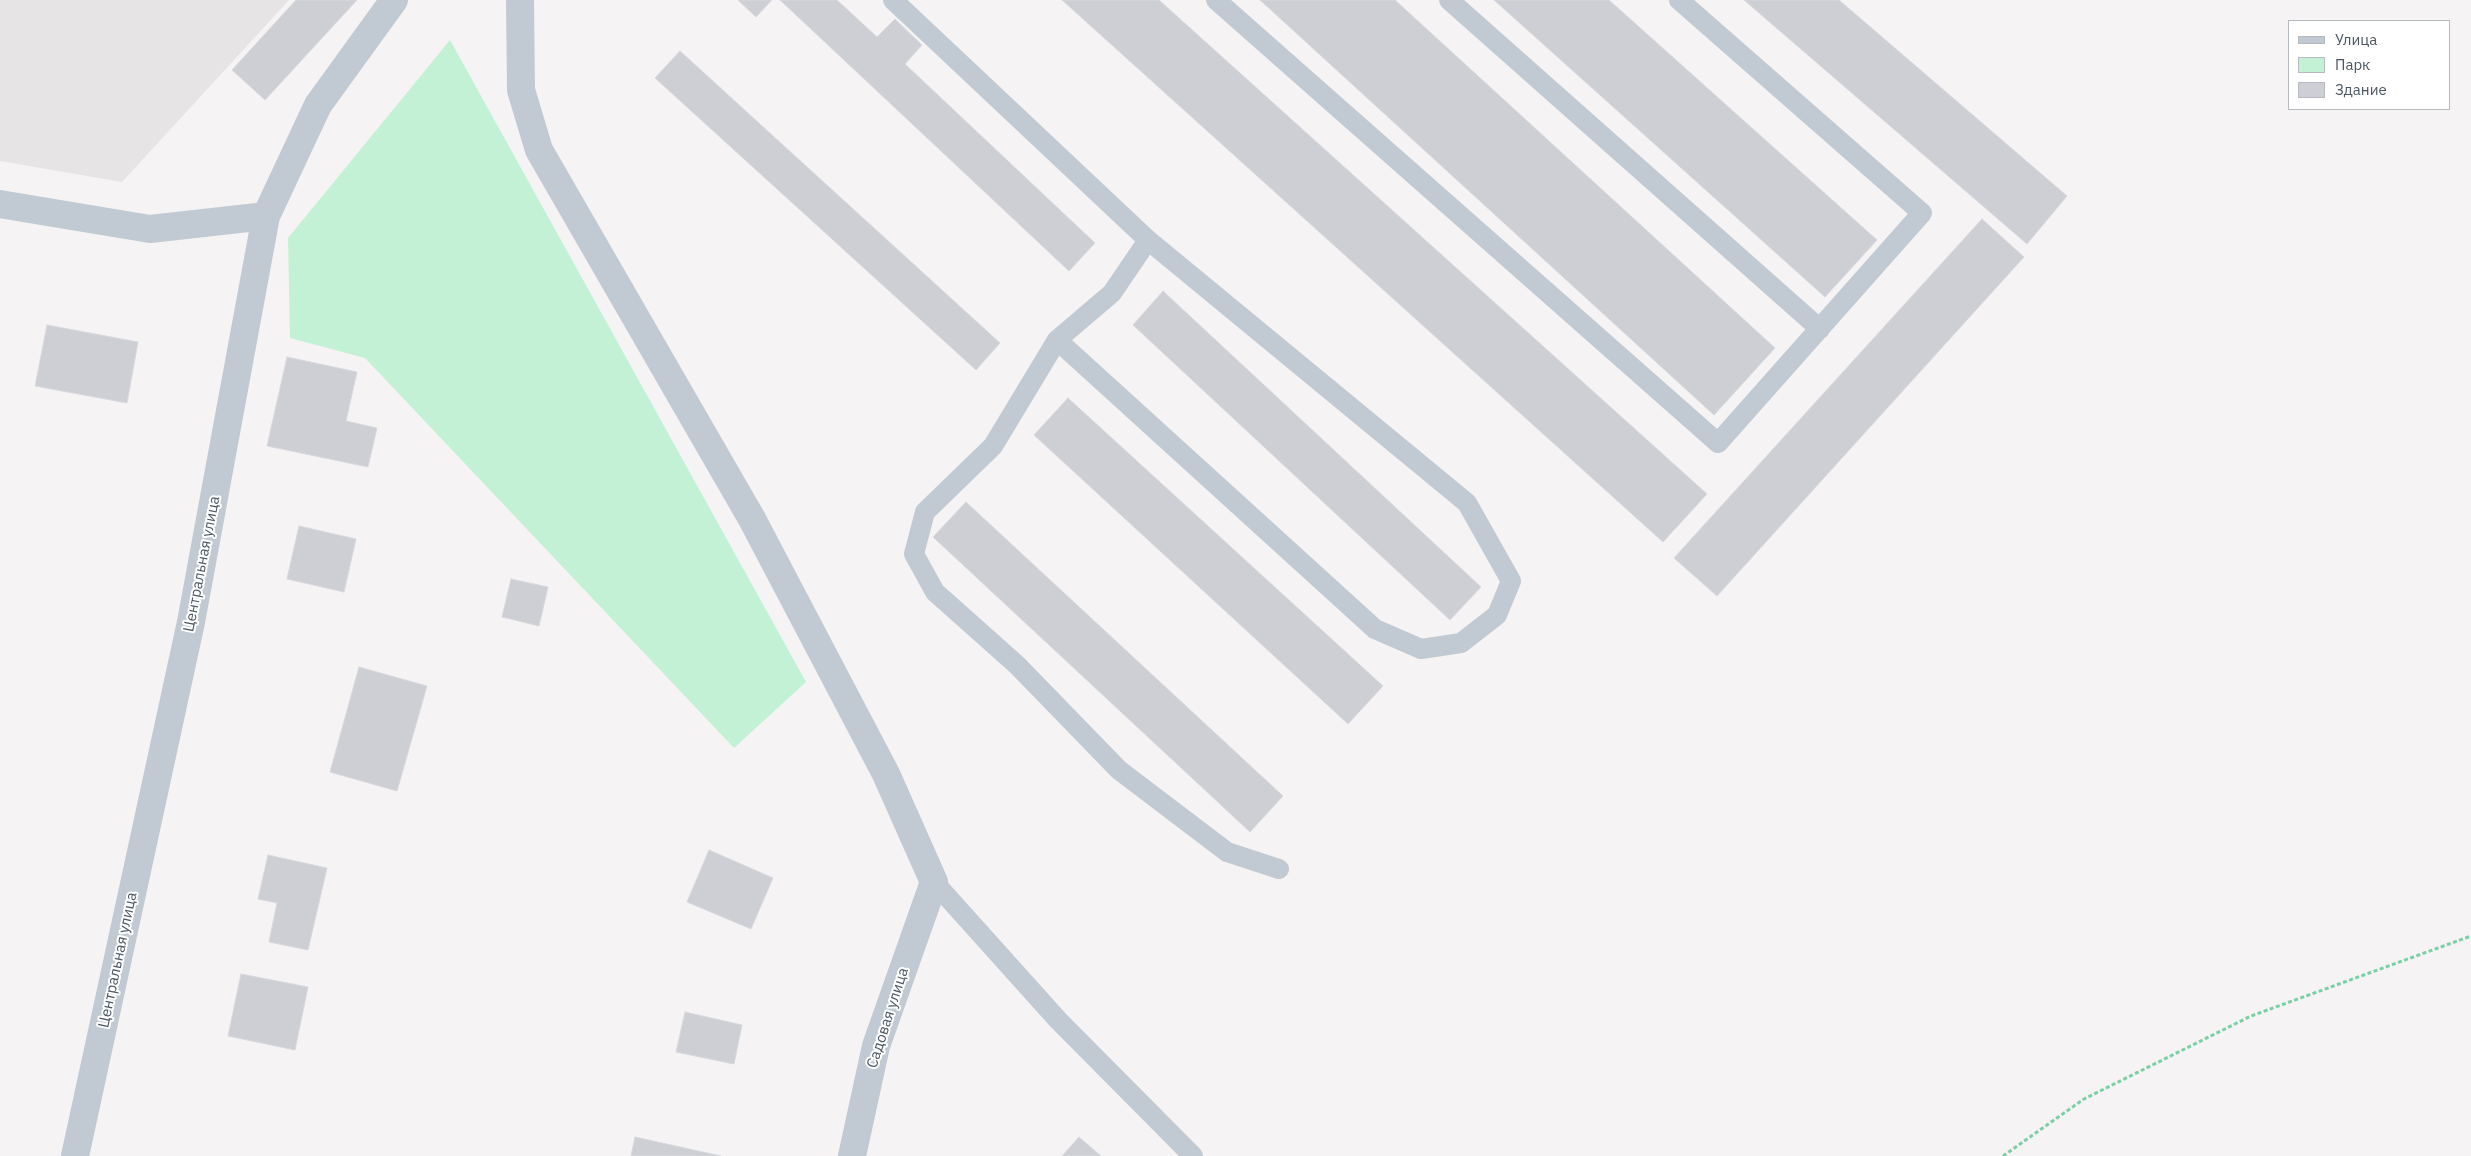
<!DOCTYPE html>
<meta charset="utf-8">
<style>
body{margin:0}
#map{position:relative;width:2471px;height:1156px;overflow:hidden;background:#f5f3f3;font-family:"IBM Plex Sans",sans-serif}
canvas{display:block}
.legend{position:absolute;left:2288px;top:20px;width:162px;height:90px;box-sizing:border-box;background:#fff;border:1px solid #b7bbc0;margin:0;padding:6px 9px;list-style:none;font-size:15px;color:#4a5661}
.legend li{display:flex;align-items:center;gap:10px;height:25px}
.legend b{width:25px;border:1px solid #b7bbc0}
</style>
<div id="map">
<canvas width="2471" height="1156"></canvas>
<ul class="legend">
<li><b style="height:6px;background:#c1cad2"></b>Улица</li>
<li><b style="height:14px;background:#c3f1d5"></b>Парк</li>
<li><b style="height:14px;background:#cdcfd5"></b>Здание</li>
</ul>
</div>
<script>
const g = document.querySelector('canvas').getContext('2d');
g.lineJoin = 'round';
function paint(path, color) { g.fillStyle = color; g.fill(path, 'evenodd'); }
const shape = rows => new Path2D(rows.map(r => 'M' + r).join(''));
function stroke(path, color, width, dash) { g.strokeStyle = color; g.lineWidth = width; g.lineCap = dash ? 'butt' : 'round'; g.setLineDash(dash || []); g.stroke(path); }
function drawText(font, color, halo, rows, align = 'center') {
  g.font = font + ' "IBM Plex Sans",sans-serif'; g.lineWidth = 4; g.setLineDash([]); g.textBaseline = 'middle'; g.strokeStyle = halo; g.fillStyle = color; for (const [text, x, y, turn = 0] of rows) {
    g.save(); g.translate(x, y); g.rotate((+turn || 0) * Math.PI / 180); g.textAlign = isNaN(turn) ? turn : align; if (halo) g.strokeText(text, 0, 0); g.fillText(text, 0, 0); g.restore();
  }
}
paint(shape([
 [0,0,289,0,122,182,0,161]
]), '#e6e4e5');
paint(shape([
 [450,40,806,682,734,748,365,358,290,338,288,238]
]), '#c3f1d5');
const building = shape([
 [296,0,357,0,265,100,232,70,296,0],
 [738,0,772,0,756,17,738,0],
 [780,0,837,0,877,37,895,19,922,45,905,64,1095,243,1069,271,780,0],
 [1062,0,1159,0,1707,494,1663,542,1062,0],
 [1260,0,1395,0,1775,348,1714,415,1260,0],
 [1494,0,1609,0,1877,240,1825,297,1494,0],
 [1744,0,1839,0,2067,196,2027,244,1744,0],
 [680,51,1000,343,976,370,655,78,680,51],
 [1982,219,2024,257,1717,596,1674,558,1982,219],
 [1163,291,1481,587,1450,620,1133,325,1163,291],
 [47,325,138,342,127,403,35,386,47,325],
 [287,357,357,372,346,421,377,428,368,467,267,446,287,357],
 [1068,398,1383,686,1348,724,1034,435,1068,398],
 [966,502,1283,796,1250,832,933,537,966,502],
 [299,526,356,539,344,592,287,579,299,526],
 [511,579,548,587,539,626,502,617,511,579],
 [359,667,427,686,397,791,330,772,359,667],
 [709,850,773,878,751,929,687,902,709,850],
 [268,855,327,868,308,950,269,942,277,903,258,899,268,855],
 [241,974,308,987,295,1050,228,1036,241,974],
 [685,1012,742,1025,734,1064,676,1052,685,1012],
 [635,1137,721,1156,631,1156,635,1137],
 [1079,1137,1101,1156,1062,1156,1079,1137]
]);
paint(building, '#cdcfd5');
stroke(building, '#d7d9de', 1);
stroke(shape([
 [2003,1156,2084,1099,2251,1016,2471,936]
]), '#7ad0a6', 3, [4, 2.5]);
stroke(shape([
 [893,0,1148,240,1467,503,1511,581,1497,615,1461,643,1421,649,1375,629,1057,340],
 [1216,0,1718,443,1922,213,1679,0],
 [1449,0,1820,329],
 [1148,240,1112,293,1057,340,993,446,925,512,914,554,935,592,1017,665,1119,770,1227,852,1279,869],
 [934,882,1058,1020,1193,1156]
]), '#c1cad2', 20);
stroke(shape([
 [520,0,521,90,539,150,752,519,886,774,934,882,876,1046,852,1156],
 [0,204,150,229,266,216],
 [75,1156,191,622,266,216,318,105,394,0]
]), '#c1cad2', 28);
drawText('15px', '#4a5661', '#fff', [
 ["Центральная улица",202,564,-79],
 ["Центральная улица",118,960,-78],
 ["Садовая улица",888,1018,-72]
]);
</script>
